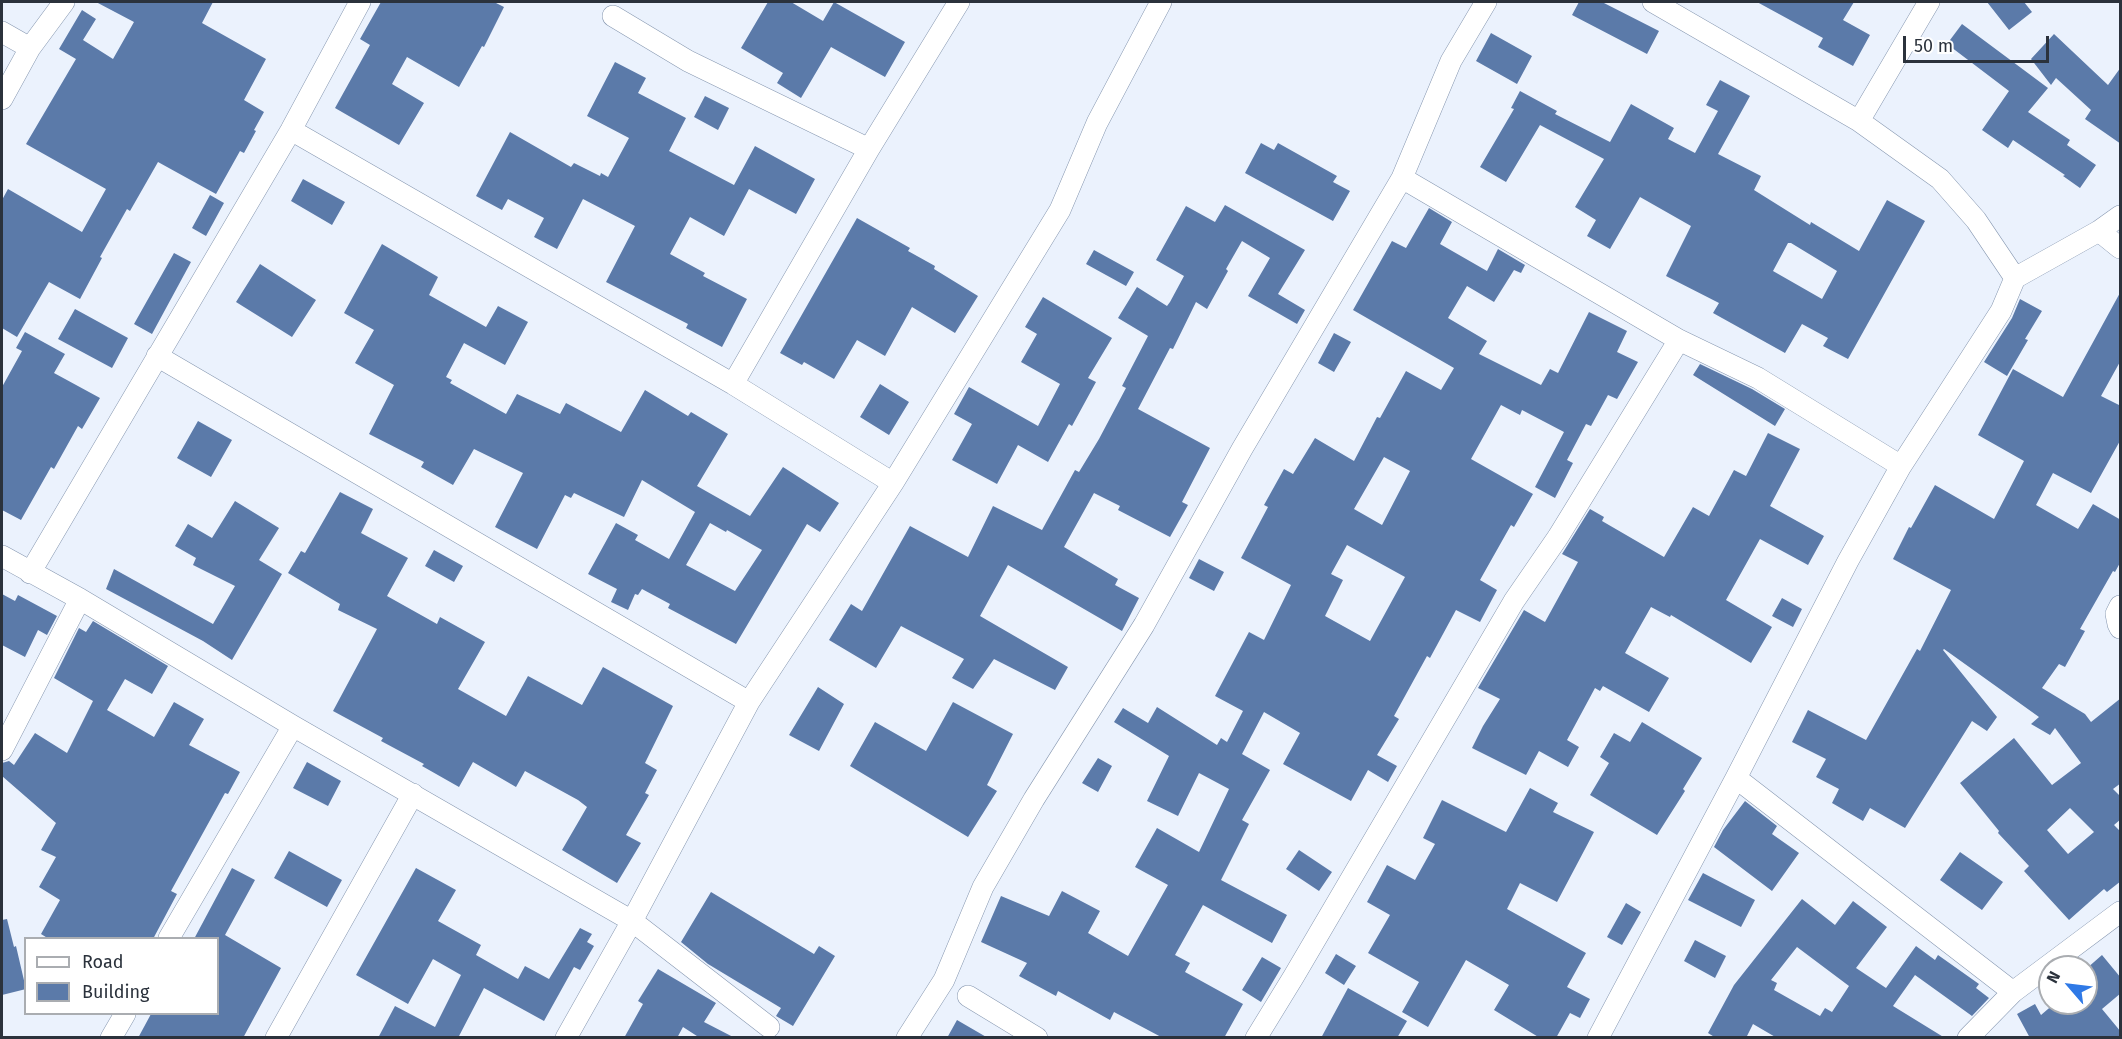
<!DOCTYPE html>
<style>
body{margin:0}
#map{position:relative;width:2122px;height:1039px;overflow:hidden;background:#ebf2fd;font-family:"Fira Sans",sans-serif}
canvas{display:block}
.frame{position:absolute;inset:0;border:3px solid #2b323c;pointer-events:none}
.legend{position:absolute;left:24px;top:937px;width:195px;height:78px;box-sizing:border-box;background:#fff;border:2px solid #aaadb1;margin:0;padding:8px 10px;list-style:none;font-size:18px;color:#2b323c}
.legend li{display:flex;align-items:center;gap:12px;height:30px}
.legend b{width:30px;border:2px solid #aaadb1}
.north{position:absolute;left:2038px;top:955px;width:60px;height:60px;box-sizing:border-box;background:#fff;border:2px solid #aaadb1;border-radius:50%;rotate:298deg;font-size:16px;font-weight:700;line-height:24px;text-align:center;color:#2b323c}
.north::after{content:'';display:block;margin:auto;width:21px;height:27px;background:#2f79e6;clip-path:polygon(50% 0,100% 100%,50% 72%,0 100%)}
.scale{position:absolute;left:1903px;top:36px;width:146px;height:27px;box-sizing:border-box;border:3px solid #2b323c;border-top:0;padding-left:8px;font-size:18px;line-height:21px;white-space:nowrap;color:#2b323c;-webkit-text-stroke:4px #fff;paint-order:stroke}
</style>
<div id="map">
<canvas width="2122" height="1039"></canvas>
<div class="frame"></div>
<ul class="legend">
<li><b style="height:8px;background:#fff"></b>Road</li>
<li><b style="height:16px;background:#5b7aa9"></b>Building</li>
</ul>
<div class="north">N</div>
<div class="scale">50 m</div>
</div>
<script>
const g = document.querySelector('canvas').getContext('2d');
g.lineJoin = 'round';
function paint(path, color) { g.fillStyle = color; g.fill(path, 'evenodd'); }
const shape = rows => new Path2D(rows.map(r => 'M' + r).join(''));
function stroke(path, color, width, dash) { g.strokeStyle = color; g.lineWidth = width; g.lineCap = dash ? 'butt' : 'round'; g.setLineDash(dash || []); g.stroke(path); }
paint(shape([
 [96,2,213,2,202,23,266,59,244,100,264,112,254,130,256,131,244,153,240,151,216,194,158,162,130,211,127,209,100,257,102,258,80,299,49,282,17,337,2,328,2,200,8,189,82,232,106,189,26,144,76,59,59,49,82,10,96,19,83,40,113,59,134,22],
 [381,2,494,2,504,7,484,47,482,46,459,87,407,57,392,84,424,103,399,145,335,108,370,45,360,39],
 [768,2,791,2,823,21,834,2,905,42,885,77,831,47,801,98,777,83,783,73,741,48],
 [1579,2,1602,2,1659,31,1647,54,1572,15],
 [1757,2,1854,2,1843,20,1870,35,1853,66,1818,47,1823,38],
 [1987,2,2024,2,2032,12,2009,30],
 [1962,24,2048,88,2028,112,2070,140,2067,145,2096,165,2080,188,2063,176,2065,175,2013,140,2008,148,1982,130,2009,91,1947,44],
 [1491,33,1532,56,1517,84,1476,61],
 [2054,34,2108,85,2121,67,2121,144,2085,119,2091,110,2056,78,2051,85,2031,59],
 [615,62,646,78,638,93,686,118,669,151,734,185,755,146,815,179,796,214,749,189,724,236,690,217,670,254,705,273,703,276,747,299,722,347,686,328,688,324,606,282,635,226,583,199,557,249,534,237,544,218,508,199,502,210,476,196,510,132,571,167,574,163,600,176,601,173,608,177,629,138,587,116],
 [1720,80,1750,96,1718,154,1761,176,1754,190,1810,225,1811,222,1859,251,1887,200,1925,221,1848,359,1823,346,1828,338,1802,324,1785,353,1713,313,1719,303,1666,276,1691,226,1640,197,1610,249,1587,236,1596,220,1575,207,1604,159,1540,125,1506,182,1480,167,1514,109,1511,108,1520,91,1557,111,1555,114,1610,142,1631,104,1674,128,1668,139,1695,153,1718,111,1706,105],
 [1788,243,1791,243,1837,271,1822,299,1773,271],
 [705,96,729,108,718,130,694,117],
 [1261,143,1274,150,1278,143,1337,176,1333,182,1350,191,1333,221,1245,173],
 [303,179,345,202,332,225,291,201],
 [210,195,224,203,206,236,192,228],
 [1225,205,1305,250,1278,294,1305,310,1297,324,1248,296,1270,258,1242,241,1226,269,1228,271,1207,309,1196,302,1173,349,1170,348,1138,409,1210,448,1182,502,1188,505,1170,537,1118,510,1120,506,1094,493,1064,547,1118,579,1115,585,1139,598,1122,631,1008,565,980,616,1068,667,1055,690,994,659,973,689,952,678,964,659,901,626,876,668,829,640,851,604,862,611,910,526,968,557,993,506,1042,530,1075,470,1079,472,1099,439,1126,388,1122,386,1148,336,1118,318,1137,287,1167,306,1170,302,1184,276,1156,260,1186,206,1215,222],
 [1429,208,1452,222,1440,244,1487,271,1498,249,1525,265,1521,273,1514,270,1494,302,1467,286,1448,318,1487,341,1479,354,1541,385,1550,369,1558,373,1589,312,1627,331,1617,352,1638,362,1617,399,1608,395,1591,426,1586,424,1567,460,1573,463,1555,498,1535,487,1564,432,1522,410,1520,415,1501,405,1471,459,1533,494,1514,527,1511,525,1480,580,1497,590,1480,622,1456,610,1430,658,1427,656,1394,716,1399,719,1377,755,1397,766,1388,782,1368,770,1351,801,1283,764,1300,733,1264,712,1242,754,1270,770,1242,820,1249,824,1221,880,1287,915,1272,943,1203,905,1175,955,1190,963,1185,972,1243,1004,1224,1038,1163,1038,1114,1012,1110,1020,1058,991,1056,996,1019,976,1027,963,981,942,1001,896,1049,916,1062,891,1100,911,1088,933,1128,956,1168,885,1135,867,1157,828,1199,852,1229,789,1199,773,1178,816,1147,801,1169,756,1114,722,1123,708,1148,723,1157,707,1217,745,1221,738,1227,742,1243,711,1215,696,1249,632,1264,640,1291,585,1241,558,1268,507,1264,505,1284,469,1293,474,1315,438,1354,461,1377,417,1380,418,1406,371,1441,390,1454,368,1353,310,1392,241,1406,248],
 [1384,457,1410,471,1382,525,1354,509],
 [1347,545,1405,577,1370,641,1325,616,1343,580,1331,574],
 [857,218,910,248,908,251,935,266,934,269,978,296,955,333,912,307,885,356,857,340,834,379,804,362,802,365,780,353],
 [382,244,438,277,429,295,486,327,498,306,528,322,505,365,464,343,446,377,452,380,450,383,506,414,517,394,560,414,566,403,621,432,645,390,688,416,691,412,728,434,697,486,750,516,783,467,839,503,820,532,807,524,736,644,668,608,670,604,642,589,638,595,635,594,628,610,611,602,617,589,588,574,616,523,638,535,635,540,669,559,695,512,642,480,624,517,574,493,571,498,565,495,537,549,495,527,523,473,474,449,453,485,421,467,424,462,369,434,394,385,355,363,374,330,344,313],
 [710,523,726,532,727,530,762,550,735,591,686,565],
 [1094,250,1134,272,1126,286,1086,264],
 [174,253,191,262,152,334,134,324],
 [260,264,316,300,292,337,236,302],
 [2121,291,2121,360,2101,396,2121,406,2121,439,2091,493,2053,473,2036,505,2078,529,2093,504,2121,520,2121,561,2115,572,2113,571,2080,629,2085,631,2065,667,2059,664,2042,688,2085,714,2091,722,2121,698,2121,783,2113,789,2121,797,2121,819,2114,825,2121,832,2121,881,2107,892,2104,889,2069,920,2024,871,2029,866,1998,833,1999,831,1960,783,2014,738,2052,785,2081,763,2055,728,2050,735,2031,724,2039,717,1944,649,1943,650,1997,717,1987,731,1972,721,1905,828,1870,808,1863,821,1832,803,1839,789,1816,777,1826,759,1792,742,1808,710,1866,740,1917,649,1920,651,1951,590,1893,559,1909,527,1911,528,1935,485,1994,519,2024,461,1978,435,2013,369,2063,397],
 [2070,808,2094,832,2068,854,2047,830],
 [1043,297,1112,338,1088,378,1096,382,1072,426,1069,424,1048,462,1018,445,997,484,952,460,972,424,954,414,969,387,1038,426,1060,384,1021,362,1037,334,1025,327],
 [2020,299,2042,311,2025,339,2028,340,2007,376,1984,362,2012,318],
 [75,309,128,338,112,368,58,339],
 [25,332,65,354,54,373,100,398,82,429,78,426,54,469,51,467,21,520,2,510,2,387,22,351,16,348],
 [1334,333,1351,342,1334,372,1318,363],
 [1700,364,1752,389,1785,409,1775,426,1693,375],
 [880,384,909,402,889,435,860,417],
 [198,421,232,440,211,477,177,458],
 [1768,433,1800,449,1770,506,1824,536,1808,565,1760,539,1726,600,1772,627,1751,663,1671,615,1670,617,1651,607,1625,653,1669,678,1649,712,1603,686,1600,691,1595,688,1567,740,1579,747,1568,767,1539,751,1526,775,1472,748,1483,726,1500,699,1478,688,1524,610,1545,622,1578,562,1562,554,1590,509,1604,517,1602,521,1664,557,1693,507,1709,516,1734,470,1746,476],
 [340,492,373,509,361,533,408,558,387,596,437,624,440,617,485,642,458,689,506,716,528,676,582,705,603,667,673,706,645,763,657,770,645,793,649,795,626,835,641,843,617,883,562,850,587,807,578,800,525,771,516,787,473,762,459,787,422,766,424,764,381,741,383,738,333,711,377,629,338,610,340,604,288,573,301,551,305,553],
 [235,501,279,528,259,560,282,574,232,660,203,641,106,589,114,569,213,624,235,586,193,565,196,558,175,546,188,524,212,538],
 [434,550,463,566,454,582,425,566],
 [1199,559,1224,572,1214,591,1189,578],
 [2,594,15,601,18,595,57,616,47,635,38,630,25,657,2,645],
 [1782,598,1802,609,1793,627,1772,616],
 [93,621,168,666,152,694,125,679,107,710,154,737,174,702,204,719,189,745,240,772,228,794,225,793,171,891,177,894,153,939,49,939,41,934,60,900,39,887,56,857,41,850,56,823,2,776,2,763,9,761,14,765,35,733,67,753,93,701,54,678,79,628,86,632],
 [818,687,844,704,819,751,789,735],
 [953,702,1013,734,987,785,997,791,968,837,850,766,875,722,926,751],
 [1642,722,1702,758,1683,789,1685,791,1657,835,1590,795,1609,763,1600,757,1614,733,1630,742],
 [1098,758,1112,766,1098,792,1082,783],
 [307,762,341,781,328,806,293,788],
 [1530,788,1558,803,1553,812,1594,832,1557,902,1520,883,1507,909,1586,953,1567,987,1590,999,1580,1018,1570,1013,1556,1038,1540,1038,1494,1010,1509,985,1466,960,1428,1027,1402,1012,1419,982,1368,953,1390,915,1367,902,1387,865,1415,880,1435,844,1423,838,1442,800,1506,832],
 [1745,801,1777,826,1772,834,1799,853,1772,891,1714,847,1723,830],
 [1299,850,1332,872,1319,891,1286,869],
 [289,851,342,880,327,907,274,878],
 [1960,852,2003,882,1982,910,1940,880],
 [232,868,255,880,225,935,281,968,243,1038,138,1038,151,1014,218,1014,218,939,194,939],
 [416,868,456,890,438,921,481,945,476,955,518,979,525,966,549,979,580,928,592,934,587,942,594,946,580,970,574,967,544,1021,484,988,458,1038,378,1038,395,1006,435,1027,461,975,433,959,408,1004,356,975],
 [1703,873,1755,900,1741,927,1688,900],
 [711,892,814,954,819,946,835,956,793,1026,776,1016,781,1008,708,964,681,942],
 [1802,899,1835,925,1853,901,1887,927,1856,968,1886,988,1916,946,1935,960,1938,955,1979,984,1976,988,1989,998,1972,1016,1915,975,1893,1006,1945,1038,1777,1038,1753,1024,1746,1038,1716,1038,1708,1033,1734,985],
 [1797,947,1849,986,1832,1012,1825,1008,1820,1016,1774,990,1777,983,1771,980],
 [1626,903,1641,912,1622,945,1607,937],
 [7,919,14,947,16,946,26,989,2,995,2,920],
 [1695,940,1726,956,1715,978,1684,961],
 [1336,954,1356,966,1344,985,1325,973],
 [2102,955,2121,978,2121,993,2102,1009,2121,1032,2121,1038,2030,1038,2017,1014,2035,1004,2041,1015,2055,1003,2086,1003,2086,969],
 [1262,957,1281,968,1261,1002,1242,990],
 [658,969,716,1003,704,1022,735,1038,700,1038,683,1027,677,1038,624,1038,643,1004,638,1001],
 [1348,988,1407,1021,1397,1038,1321,1038],
 [957,1020,988,1038,947,1038]
]), '#5b7aa9');
const minor = shape([
 [1653,2,1859,121,1940,179,1976,220,2015,278],
 [613,16,688,61,869,149],
 [2,32,30,48],
 [2,99,30,48,64,2],
 [1859,121,1929,2],
 [291,130,733,384,893,483],
 [1402,178,1679,340,1758,378,1901,466],
 [2099,231,2120,248],
 [157,356,749,702],
 [733,384,869,149,959,2],
 [2,556,80,599,293,726,632,921,769,1027],
 [30,573,291,130,360,2],
 [2120,606,2116,614,2118,624,2120,628],
 [2,750,80,599],
 [1736,778,2013,992],
 [169,938,293,726],
 [968,996,1037,1038],
 [111,1038,125,1014],
 [276,1038,413,794],
 [566,1038,632,921,749,702,893,483,1060,210,1097,123,1161,2],
 [907,1038,944,980,983,887,1034,799,1144,625,1242,449,1402,178,1451,61,1486,2],
 [1256,1038,1294,976,1514,601,1558,537,1679,340],
 [1598,1038,1736,778,1848,561,1901,466,2001,311,2015,278,2099,231,2120,216],
 [1968,1038,2013,992,2120,912]
]);
stroke(minor, '#8697b0', 22);
stroke(minor, '#fff', 21);
</script>
